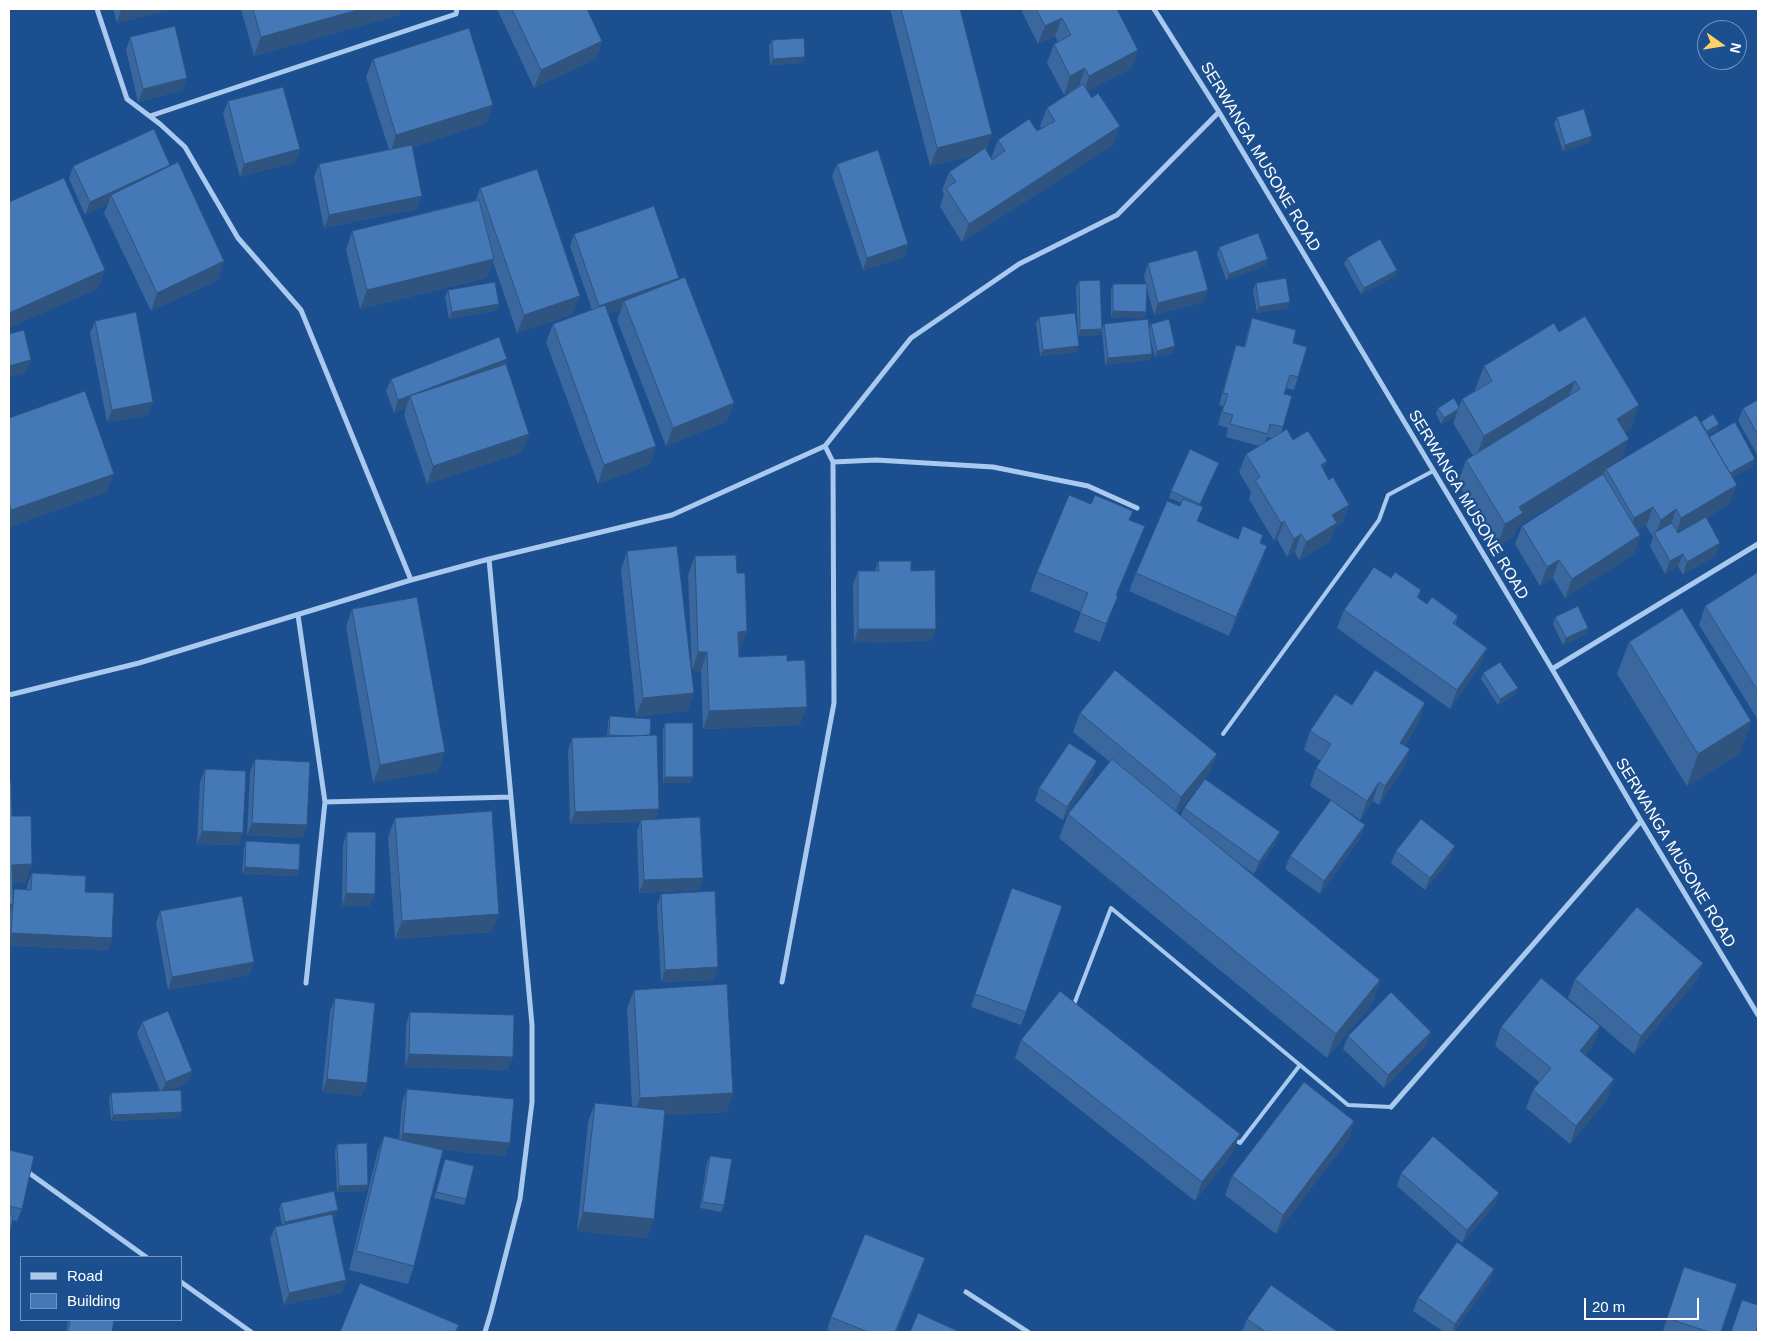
<!DOCTYPE html>
<style>
body{margin:0}
#map{position:relative;width:1767px;height:1341px;overflow:hidden;background:#1b4f8f;font-family:Helvetica,sans-serif}
canvas{display:block}
.frame{position:absolute;inset:0;border:10px solid #fff;pointer-events:none}
.legend{position:absolute;left:20px;top:1256px;width:162px;height:65px;box-sizing:border-box;background:#1b4f8f;border:1px solid #7695bc;margin:0;padding:6px 9px;list-style:none;font-size:15px;color:#fff}
.legend li{display:flex;align-items:center;gap:10px;height:25px}
.legend b{width:25px;border:1px solid #7695bc}
.north{position:absolute;left:1697px;top:20px;width:50px;height:50px;box-sizing:border-box;background:#1b4f8f;border:1px solid #7695bc;border-radius:50%;rotate:103deg;font-size:14px;font-weight:700;line-height:20px;text-align:center;color:#fff}
.north::after{content:'';display:block;margin:auto;width:18px;height:22px;background:#ffd166;clip-path:polygon(50% 0,100% 100%,50% 72%,0 100%)}
.scale{position:absolute;left:1584px;top:1298px;width:115px;height:22px;box-sizing:border-box;border:2px solid #fff;border-top:0;padding-left:6px;font-size:15px;line-height:18px;white-space:nowrap;color:#fff;-webkit-text-stroke:4px #1b4f8f;paint-order:stroke}
</style>
<div id="map">
<canvas width="1767" height="1341"></canvas>
<div class="frame"></div>
<ul class="legend">
<li><b style="height:6px;background:#a9c9ee"></b>Road</li>
<li><b style="height:14px;background:#4478b7"></b>Building</li>
</ul>
<div class="north">N</div>
<div class="scale">20 m</div>
</div>
<script>
const g = document.querySelector('canvas').getContext('2d');
g.lineJoin = 'round';
const shape = rows => new Path2D(rows.map(r => 'M' + r).join(''));
function stroke(path, color, width, dash) { g.strokeStyle = color; g.lineWidth = width; g.lineCap = dash ? 'butt' : 'round'; g.setLineDash(dash || []); g.stroke(path); }
function paint(path, color) { g.fillStyle = color; g.fill(path, 'evenodd'); }
function drawText(font, color, halo, rows, align = 'center') {
  g.font = font + ' Helvetica,sans-serif'; g.lineWidth = 4.5; g.setLineDash([]); g.textBaseline = 'middle'; g.strokeStyle = halo; g.fillStyle = color; for (const [text, x, y, turn = 0] of rows) {
    g.save(); g.translate(x, y); g.rotate((+turn || 0) * Math.PI / 180); g.textAlign = isNaN(turn) ? turn : align; if (halo) g.strokeText(text, 0, 0); g.fillText(text, 0, 0); g.restore();
  }
}
stroke(shape([
 [1223,734,1379,520,1388,495,1433,471],
 [1073,1007,1111,908,1348,1105,1391,1107],
 [1234,1139,1240,1143,1300,1065]
]), '#a9c9ee', 4);
stroke(shape([
 [97,9,127,99,160,124,185,147,238,238,301,310,411,580],
 [1154,9,1219,112,1552,669,1641,821,1758,1015],
 [150,116,456,14,457,9],
 [833,462,876,460,993,467,1088,486,1137,508],
 [298,615,325,802,306,983],
 [1552,669,1758,544],
 [9,695,139,663,411,580,489,559,672,515,825,446,911,338,1019,264,1117,215,1219,112],
 [325,802,511,797],
 [782,982,834,703,833,462,825,446],
 [1391,1107,1641,821],
 [25,1170,146,1257],
 [181,1282,251,1332],
 [966,1292,1028,1332],
 [485,1332,491,1312,520,1199,532,1102,532,1025,489,559]
]), '#a9c9ee', 5);
paint(shape([
 [113,9,173,9,117,23],
 [241,9,401,9,399,15,254,56],
 [497,9,587,9,602,41,596,59,534,88],
 [890,9,960,9,992,134,986,150,991,158,998,140,1037,131,1042,129,1040,126,1047,108,1079,87,1064,95,1047,63,1054,44,1058,42,1055,36,1038,44,1022,12,1023,9,1117,9,1132,68,1087,91,1113,145,962,242,940,207,944,194,942,190,949,172,975,155,930,166],
 [130,37,183,90,138,102,126,50],
 [772,40,805,57,803,63,770,65,769,46],
 [373,59,487,123,412,147,417,209,324,228,314,177,319,164,389,150,366,77],
 [228,101,300,149,295,162,240,177,223,114],
 [1557,117,1589,143,1563,151,1554,124],
 [837,164,908,244,904,257,863,270,832,176],
 [73,166,169,166,224,261,218,280,151,311,104,213,108,204,85,215,69,179],
 [480,188,573,314,517,333,493,262,487,278,360,309,346,250,352,231,476,200],
 [574,234,679,278,678,279,727,421,666,446,617,320,621,310,608,314,656,446,650,464,598,484,546,342,553,324,592,310,570,246],
 [1219,247,1268,259,1265,266,1226,280,1217,254],
 [1347,258,1397,270,1395,276,1361,294,1344,264],
 [1148,263,1203,302,1154,315,1147,289,1146,312,1144,318,1111,318,1111,290,1113,284,1146,284,1144,276],
 [1079,281,1102,329,1104,324,1149,328,1151,324,1175,346,1172,353,1155,357,1150,337,1152,354,1149,360,1105,365,1102,330,1100,335,1078,336,1077,352,1040,356,1036,323,1039,317,1078,336,1076,287],
 [1256,283,1290,302,1287,308,1257,313,1253,290],
 [448,290,499,304,497,310,449,319,445,297],
 [1252,318,1293,343,1298,377,1294,390,1286,388,1284,394,1283,427,1281,433,1327,461,1323,470,1329,480,1349,505,1342,523,1335,527,1330,541,1299,560,1295,552,1287,557,1277,539,1274,541,1249,499,1251,492,1239,472,1246,454,1259,446,1226,437,1228,428,1218,425,1223,406,1219,405,1232,357,1236,345,1244,347,1248,331],
 [1267,437,1272,438,1265,442],
 [95,321,153,402,148,415,107,422,90,333],
 [1559,332,1631,429,1625,432,1621,460,1701,423,1701,422,1719,424,1716,430,1708,435,1709,437,1753,466,1733,477,1730,503,1706,518,1716,555,1683,575,1678,566,1665,574,1650,546,1653,537,1646,526,1638,530,1640,535,1634,554,1565,598,1553,578,1540,586,1515,544,1522,526,1603,475,1604,473,1518,526,1514,536,1496,548,1458,483,1466,460,1473,456,1453,423,1456,416,1441,424,1436,414,1438,408,1459,407,1462,399,1476,391,1475,390,1484,366],
 [505,365,522,452,427,484,404,415,406,408,394,413,386,391,391,379],
 [1758,400,1758,456,1738,421,1743,408],
 [9,418,107,492,9,527],
 [1216,469,1199,506,1198,522,1238,539,1260,543,1261,564,1229,636,1129,591,1136,573,1180,506,1181,503,1169,498,1171,491],
 [1129,520,1145,526,1117,595,1111,614,1100,642,1074,632,1081,612,1030,591,1037,572],
 [627,551,694,693,687,711,636,716,621,570],
 [695,556,737,573,747,631,740,650,739,650,739,657,787,661,800,725,703,729,701,671,692,670,688,575],
 [878,561,911,571,931,641,854,642,853,584,858,571,875,571],
 [1758,572,1758,720,1699,625,1705,606],
 [1391,578,1421,590,1418,598,1427,604,1458,616,1455,625,1487,648,1480,666,1450,709,1337,628,1344,610],
 [352,609,438,771,373,783,346,627],
 [1555,617,1588,628,1586,634,1563,645,1553,624],
 [1629,642,1751,721,1740,753,1687,786,1617,674],
 [1483,673,1518,688,1515,694,1498,705,1481,679],
 [1352,705,1419,722,1404,746,1410,749,1403,768,1379,805,1373,801,1360,820,1339,805,1365,825,1361,837,1320,894,1285,869,1290,856,1331,800,1310,786,1316,768,1321,761,1304,750,1310,731],
 [1080,713,1217,754,1210,772,1177,813,1181,816,1184,808,1280,832,1275,844,1254,874,1232,858,1380,980,1372,1004,1327,1058,1059,838,1068,814,1110,762,1073,732],
 [610,716,650,735,656,819,703,878,698,890,639,893,637,832,640,822,570,824,568,751,572,738,607,737,608,722],
 [665,723,691,783,663,783,663,729],
 [255,759,303,838,247,835,250,772],
 [205,769,239,845,197,844,200,782],
 [1093,774,1063,820,1035,801,1039,788],
 [9,782,12,816,25,883,13,883,13,892,14,889,27,889,27,886,32,873,85,892,112,938,108,950,9,946],
 [395,818,492,932,395,939,388,837],
 [347,832,370,906,342,906,343,845],
 [246,841,299,870,296,876,242,874,244,848],
 [1396,851,1450,859,1425,890,1391,863],
 [1012,888,1026,1012,1021,1025,971,1007],
 [661,894,714,980,661,982,657,906],
 [160,911,254,962,249,975,168,990,156,923],
 [1703,963,1696,981,1634,1054,1568,998,1575,979],
 [634,990,733,1093,726,1112,665,1115,654,1219,647,1238,577,1231,588,1122,595,1103,632,1107,627,1008],
 [335,998,362,1096,322,1092,330,1011],
 [410,1012,508,1070,405,1067,406,1025],
 [142,1022,192,1071,187,1083,170,1090,180,1118,111,1121,109,1099,111,1093,160,1091,137,1034],
 [1600,1026,1593,1045,1585,1055,1608,1098,1570,1144,1526,1108,1533,1090,1539,1082,1495,1046,1501,1027],
 [1348,1036,1427,1044,1384,1088,1343,1049],
 [1021,1040,1240,1134,1233,1152,1195,1201,1015,1058],
 [407,1089,505,1156,443,1150,414,1266,408,1284,349,1270,377,1154,384,1136,399,1139,402,1102],
 [1354,1121,1348,1140,1276,1234,1225,1195,1232,1176],
 [337,1144,368,1185,366,1191,337,1192,335,1151],
 [9,1150,22,1209,17,1221,12,1220,9,1240],
 [710,1156,724,1205,721,1212,700,1208,707,1162],
 [445,1159,466,1199,464,1205,434,1198],
 [1401,1173,1499,1193,1494,1206,1462,1243,1397,1186],
 [281,1203,335,1217,333,1218,346,1280,341,1293,284,1305,270,1239,275,1227,282,1225,279,1209],
 [1684,1267,1721,1332,1667,1332,1663,1331],
 [921,1271,896,1332,833,1332,827,1330,831,1317],
 [1490,1281,1454,1332,1444,1332,1413,1311,1418,1298],
 [1247,1319,1338,1332,1242,1332],
 [68,1320,114,1320,112,1332,66,1332]
]), '#3a679d');
paint(shape([
 [126,9,173,9,117,23,121,10],
 [361,9,401,9,399,15,254,56,261,37],
 [1062,18,1055,36,1038,44,1045,26],
 [602,41,596,59,534,88,541,70],
 [1138,50,1132,68,1083,94,1089,76],
 [805,57,803,63,770,65,773,59],
 [1085,68,1079,86,1064,95,1070,76],
 [187,78,183,90,138,102,143,89],
 [493,105,487,123,390,154,396,135],
 [1120,126,1113,145,962,242,969,224],
 [992,134,986,152,930,166,937,148],
 [1592,136,1589,143,1563,151,1565,145],
 [300,149,295,162,240,177,244,164],
 [170,165,165,177,111,195,108,204,85,215,90,202],
 [422,196,417,209,324,228,329,215],
 [908,244,904,257,863,270,867,258],
 [494,259,487,278,360,309,367,290],
 [1268,259,1265,266,1226,280,1229,274],
 [224,261,218,280,151,311,157,293],
 [105,270,98,289,9,328,9,313],
 [1397,270,1395,276,1361,294,1364,288],
 [679,278,674,291,624,301,621,310,595,319,599,306],
 [1208,290,1203,302,1154,315,1158,303],
 [580,296,573,314,517,333,524,315],
 [1290,302,1287,308,1257,313,1259,307],
 [499,304,497,310,449,319,452,312],
 [1113,311,1146,312,1144,318,1111,318],
 [1102,329,1100,335,1078,336,1080,330],
 [1079,346,1077,352,1040,356,1043,350],
 [1175,346,1172,353,1155,357,1157,351],
 [1152,354,1149,360,1105,365,1108,358],
 [507,359,503,372,410,396,406,408,394,413,398,400],
 [31,360,26,373,9,377,9,366],
 [1575,381,1566,404,1475,459,1484,436],
 [153,402,148,415,107,422,112,410],
 [734,403,727,421,666,446,673,428],
 [1639,405,1631,429,1608,442,1617,419],
 [1458,409,1456,416,1441,424,1444,418],
 [1719,424,1716,430,1705,437,1707,431],
 [529,434,522,452,427,484,433,466],
 [1629,439,1620,463,1606,469,1604,473,1518,526,1514,536,1496,548,1505,524,1519,507],
 [656,446,650,464,598,484,604,465],
 [1755,459,1753,466,1726,481,1728,474],
 [1327,461,1320,480,1321,465],
 [114,474,107,492,9,527,9,516,11,510],
 [1737,485,1730,503,1675,537,1681,518],
 [1349,505,1342,523,1335,527,1330,541,1299,560,1306,542,1332,515],
 [1653,507,1646,526,1627,536,1634,518],
 [1676,509,1670,528,1655,535,1661,520],
 [1284,521,1277,539,1274,541,1281,523],
 [1145,526,1138,544,1110,613,1116,595],
 [1301,534,1295,552,1287,557,1294,539],
 [1640,535,1634,554,1565,598,1572,579],
 [1720,543,1716,555,1683,575,1687,562],
 [1267,546,1261,564,1229,636,1236,617],
 [1683,554,1678,566,1665,574,1670,561],
 [1559,560,1553,578,1540,586,1547,567],
 [1118,596,1111,614,1100,642,1106,624],
 [1588,628,1586,634,1563,645,1566,638],
 [858,629,936,629,931,641,854,642],
 [747,631,740,650,731,650,738,632],
 [1487,648,1480,666,1450,709,1457,690],
 [698,652,707,652,701,671,692,670],
 [1518,688,1515,694,1498,705,1500,699],
 [694,693,687,711,636,716,643,698],
 [1425,703,1419,722,1393,762,1400,743],
 [807,707,800,725,703,729,709,711],
 [1751,721,1740,753,1687,786,1698,754],
 [609,735,650,737,607,741],
 [1410,749,1403,768,1379,805,1385,786],
 [445,752,438,771,373,783,380,765],
 [1217,754,1210,772,1174,816,1181,797],
 [1097,761,1093,774,1063,820,1067,807],
 [665,777,693,777,691,783,663,783],
 [1379,782,1373,801,1360,820,1367,801],
 [659,809,655,822,641,820,640,822,570,824,575,812],
 [252,823,307,825,303,838,247,835],
 [1365,825,1361,837,1320,894,1324,881],
 [202,831,243,833,239,845,197,844],
 [1280,832,1275,844,1254,874,1259,862],
 [1455,846,1450,859,1425,890,1430,878],
 [32,864,25,883,9,883,12,865],
 [245,867,299,870,296,876,242,874],
 [703,878,698,890,639,893,644,880],
 [346,893,375,894,370,906,342,906],
 [9,904,13,904,9,916],
 [499,914,492,932,395,939,402,921],
 [11,933,112,938,108,950,9,946,9,940],
 [254,962,249,975,168,990,172,977],
 [1703,963,1696,981,1634,1054,1641,1036],
 [718,967,714,980,661,982,665,970],
 [1380,980,1372,1004,1327,1058,1336,1034],
 [1600,1026,1593,1045,1573,1070,1580,1051],
 [1431,1032,1427,1044,1384,1088,1388,1075],
 [409,1054,513,1057,508,1070,405,1067],
 [192,1071,187,1083,161,1094,166,1082],
 [327,1079,367,1083,362,1096,322,1092],
 [1614,1079,1608,1098,1570,1144,1576,1126],
 [733,1093,726,1112,633,1117,640,1098],
 [182,1112,180,1118,111,1121,113,1115],
 [1354,1121,1348,1140,1276,1234,1283,1215],
 [403,1133,510,1143,505,1156,399,1146],
 [1240,1134,1233,1152,1195,1201,1202,1182],
 [368,1185,366,1191,337,1192,339,1186],
 [1499,1193,1494,1206,1462,1243,1467,1230],
 [338,1210,335,1217,283,1228,285,1222],
 [583,1212,654,1219,647,1238,577,1231],
 [925,1258,921,1271,895,1332],
 [1494,1269,1490,1281,1454,1332,1453,1332,1455,1324],
 [346,1280,341,1293,284,1305,289,1293]
]), '#305480');
const building = shape([
 [253,9,361,9,261,37,253,9],
 [512,9,587,9,602,41,541,70,512,9],
 [901,9,960,9,992,134,937,148,901,9],
 [1036,9,1117,9,1138,50,1089,76,1085,68,1070,76,1054,44,1071,35,1062,18,1045,26,1036,9],
 [175,26,187,78,143,89,130,37,175,26],
 [469,28,493,105,396,135,373,59,469,28],
 [804,38,805,57,773,59,772,40,804,38],
 [1083,84,1092,98,1098,93,1120,126,969,224,946,188,956,182,949,172,985,148,992,160,1005,151,998,140,1029,119,1037,131,1055,121,1047,108,1083,84],
 [283,87,300,149,244,164,228,101,283,87],
 [1584,109,1592,136,1565,145,1557,117,1584,109],
 [154,129,170,165,90,202,73,166,154,129],
 [412,145,422,196,329,215,319,164,412,145],
 [878,150,908,244,867,258,837,164,878,150],
 [178,162,224,261,157,293,111,195,178,162],
 [537,169,580,296,524,315,480,188,537,169],
 [64,178,105,270,9,313,9,202,64,178],
 [479,200,494,259,367,290,352,231,479,200],
 [654,206,679,278,599,306,574,234,654,206],
 [1258,233,1268,259,1229,274,1219,247,1258,233],
 [1380,239,1397,270,1364,288,1347,258,1380,239],
 [1197,250,1208,290,1158,303,1148,263,1197,250],
 [685,277,734,403,673,428,624,301,685,277],
 [1286,278,1290,302,1259,307,1256,283,1286,278],
 [1100,280,1102,329,1080,330,1079,281,1100,280],
 [495,282,499,304,452,312,448,290,495,282],
 [1113,284,1147,284,1146,312,1113,311,1113,284],
 [605,305,656,446,604,465,553,324,605,305],
 [136,312,153,402,112,410,95,321,136,312],
 [1075,313,1079,346,1043,350,1039,317,1075,313],
 [1585,316,1639,405,1617,419,1629,439,1519,507,1523,513,1505,524,1466,460,1580,389,1575,381,1484,436,1462,399,1492,381,1484,366,1554,323,1559,332,1585,316],
 [1252,318,1296,330,1293,343,1307,347,1298,377,1290,375,1284,394,1292,396,1283,427,1270,424,1268,434,1230,424,1233,415,1222,412,1228,394,1223,393,1236,345,1245,347,1252,318],
 [1148,319,1152,354,1108,358,1104,324,1148,319],
 [1169,319,1175,346,1157,351,1151,324,1169,319],
 [24,330,31,360,9,366,9,334,24,330],
 [499,337,507,359,398,400,391,379,499,337],
 [506,364,529,434,433,466,410,396,506,364],
 [85,391,114,474,11,510,9,503,9,418,85,391],
 [1454,398,1459,407,1458,409,1444,418,1438,408,1454,398],
 [1758,400,1758,435,1743,408,1758,400],
 [1713,414,1719,424,1707,431,1701,422,1713,414],
 [1696,415,1737,485,1681,518,1676,509,1661,520,1653,507,1634,518,1606,469,1696,415],
 [1735,422,1755,459,1730,473,1709,437,1735,422],
 [1287,429,1293,440,1308,431,1327,461,1321,465,1329,480,1333,477,1349,505,1332,515,1337,523,1306,542,1301,534,1294,539,1284,521,1281,523,1255,480,1260,477,1246,454,1287,429],
 [1190,449,1219,463,1200,504,1171,491,1190,449],
 [1603,474,1640,535,1572,579,1559,560,1547,567,1522,526,1603,474],
 [1069,495,1091,504,1095,495,1133,511,1129,520,1145,526,1116,595,1118,596,1106,624,1080,613,1088,593,1037,572,1069,495],
 [1183,499,1203,507,1197,521,1238,539,1243,526,1263,535,1260,543,1267,546,1236,617,1136,573,1167,501,1180,506,1183,499],
 [1706,517,1720,543,1687,562,1683,554,1670,561,1654,533,1672,523,1678,533,1706,517],
 [677,546,694,693,643,698,627,551,677,546],
 [736,555,737,573,745,573,747,631,738,632,739,657,787,655,787,661,805,660,807,707,709,711,707,652,698,652,695,556,736,555],
 [878,561,911,561,911,571,935,570,936,629,858,629,858,571,879,571,878,561],
 [1374,567,1391,578,1395,572,1421,590,1417,597,1427,604,1432,597,1458,616,1453,623,1487,648,1457,690,1344,610,1374,567],
 [1758,572,1758,691,1705,606,1758,572],
 [417,597,445,752,380,765,352,609,417,597],
 [1578,606,1588,628,1566,638,1555,617,1578,606],
 [1682,608,1751,721,1698,754,1629,642,1682,608],
 [1500,662,1518,688,1500,699,1483,673,1500,662],
 [1115,670,1217,754,1181,797,1080,713,1115,670],
 [1375,670,1425,703,1400,743,1410,749,1385,786,1379,782,1367,801,1316,768,1331,744,1310,731,1335,694,1352,705,1375,670],
 [610,716,651,719,650,735,630,736,609,735,610,716],
 [665,723,693,723,693,777,665,777,665,723],
 [657,735,659,809,575,812,572,738,657,735],
 [1069,743,1097,761,1067,807,1039,788,1069,743],
 [255,759,310,762,307,825,252,823,255,759],
 [1112,759,1380,980,1336,1034,1068,814,1112,759],
 [205,769,246,771,243,833,202,831,205,769],
 [1205,779,1280,832,1259,862,1184,808,1205,779],
 [9,782,11,782,12,816,31,816,32,864,12,865,13,904,9,904,9,782],
 [1331,800,1365,825,1324,881,1290,856,1331,800],
 [492,811,499,914,402,921,395,818,492,811],
 [700,817,703,878,644,880,641,820,700,817],
 [1421,819,1455,846,1430,878,1396,851,1421,819],
 [347,832,376,832,375,894,346,893,347,832],
 [246,841,300,844,299,870,245,867,246,841],
 [32,873,86,876,85,892,114,893,112,938,11,933,14,889,31,890,32,873],
 [1012,888,1062,906,1026,1012,975,994,1012,888],
 [715,891,718,967,665,970,661,894,715,891],
 [242,896,254,962,172,977,160,911,242,896],
 [1637,907,1703,963,1641,1036,1575,979,1637,907],
 [1541,978,1600,1026,1580,1051,1614,1079,1576,1126,1533,1090,1551,1068,1501,1027,1541,978],
 [727,984,733,1093,640,1098,634,990,727,984],
 [1060,991,1240,1134,1202,1182,1021,1040,1060,991],
 [1391,992,1431,1032,1388,1075,1348,1036,1391,992],
 [335,998,375,1003,367,1083,327,1079,335,998],
 [168,1011,192,1071,166,1082,142,1022,168,1011],
 [410,1012,514,1015,513,1057,409,1054,410,1012],
 [1304,1082,1354,1121,1283,1215,1232,1176,1304,1082],
 [407,1089,514,1099,510,1143,403,1133,407,1089],
 [181,1090,182,1112,113,1115,111,1093,181,1090],
 [595,1103,665,1110,654,1219,583,1212,595,1103],
 [384,1136,443,1150,414,1266,356,1251,384,1136],
 [1433,1136,1499,1193,1467,1230,1401,1173,1433,1136],
 [367,1143,368,1185,339,1186,337,1144,367,1143],
 [9,1150,34,1156,22,1209,9,1206,9,1150],
 [710,1156,732,1159,724,1205,702,1202,710,1156],
 [445,1159,474,1166,466,1199,436,1192,445,1159],
 [334,1191,338,1210,285,1222,281,1203,334,1191],
 [9,1214,13,1215,9,1240,9,1214],
 [332,1214,346,1280,289,1293,275,1227,332,1214],
 [865,1234,925,1258,895,1332,868,1332,831,1317,865,1234],
 [1457,1242,1494,1269,1455,1324,1418,1298,1457,1242],
 [1684,1267,1737,1284,1721,1332,1709,1332,1667,1318,1684,1267],
 [360,1283,459,1325,455,1332,340,1332,360,1283],
 [1271,1285,1338,1332,1266,1332,1247,1319,1271,1285],
 [1742,1300,1758,1305,1758,1324,1756,1332,1731,1332,1742,1300],
 [918,1313,960,1332,910,1332,918,1313],
 [70,1320,114,1320,112,1332,68,1332,70,1320]
]);
paint(building, '#4478b7');
stroke(building, '#305480', 1);
drawText('16px', '#fff', '#1b4f8f', [
 ["SERWANGA MUSONE ROAD",1260,157,59],
 ["SERWANGA MUSONE ROAD",1468,505,59],
 ["SERWANGA MUSONE ROAD",1675,853,59]
]);
</script>
